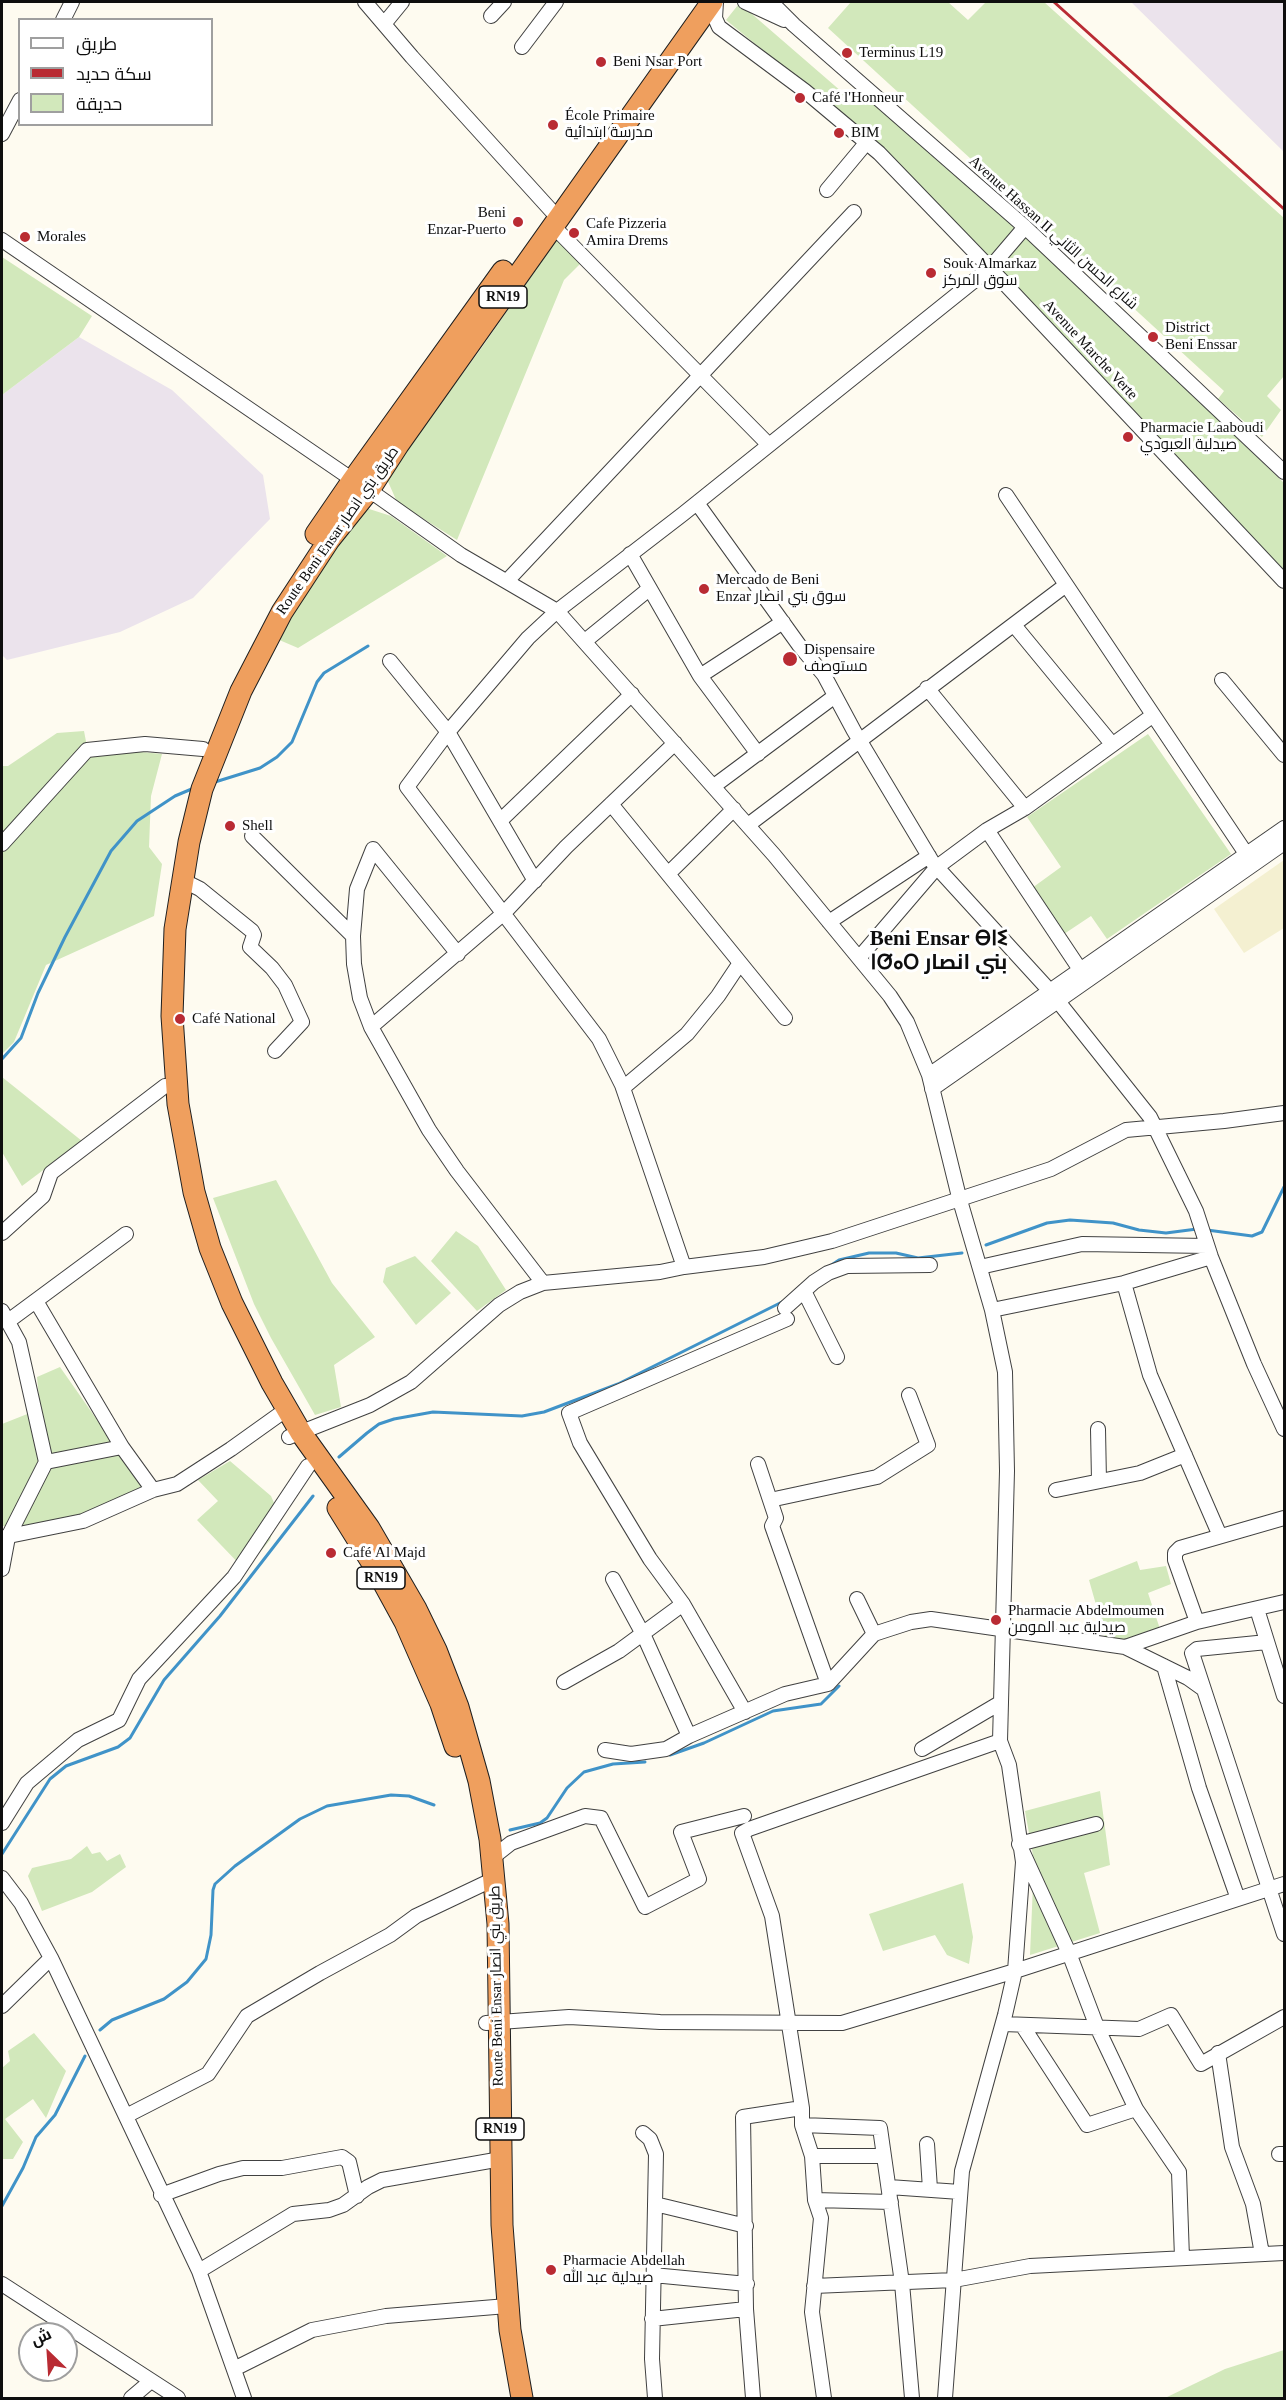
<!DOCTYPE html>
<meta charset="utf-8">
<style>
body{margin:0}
#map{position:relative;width:1286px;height:2400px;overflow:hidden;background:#fefbf0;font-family:"Times New Roman",Cairo,serif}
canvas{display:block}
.frame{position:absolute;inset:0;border:3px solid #0e0e0e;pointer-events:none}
.legend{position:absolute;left:18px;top:18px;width:195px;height:108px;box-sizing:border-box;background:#fff;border:2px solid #9f9f9f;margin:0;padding:8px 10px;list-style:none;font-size:18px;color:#0e0e0e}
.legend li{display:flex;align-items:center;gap:12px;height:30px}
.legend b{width:30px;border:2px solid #9f9f9f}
.north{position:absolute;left:18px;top:2322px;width:60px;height:60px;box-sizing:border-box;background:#fff;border:2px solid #9f9f9f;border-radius:50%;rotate:335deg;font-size:16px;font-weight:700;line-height:24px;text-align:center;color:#0e0e0e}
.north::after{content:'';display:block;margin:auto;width:21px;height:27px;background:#b92b33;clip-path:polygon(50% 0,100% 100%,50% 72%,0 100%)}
</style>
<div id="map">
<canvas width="1286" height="2400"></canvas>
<div class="frame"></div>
<ul class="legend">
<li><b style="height:8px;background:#fff"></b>طريق</li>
<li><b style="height:8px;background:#b92b33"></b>سكة حديد</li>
<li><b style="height:16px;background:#d2e8bb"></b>حديقة</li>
</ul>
<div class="north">ش</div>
</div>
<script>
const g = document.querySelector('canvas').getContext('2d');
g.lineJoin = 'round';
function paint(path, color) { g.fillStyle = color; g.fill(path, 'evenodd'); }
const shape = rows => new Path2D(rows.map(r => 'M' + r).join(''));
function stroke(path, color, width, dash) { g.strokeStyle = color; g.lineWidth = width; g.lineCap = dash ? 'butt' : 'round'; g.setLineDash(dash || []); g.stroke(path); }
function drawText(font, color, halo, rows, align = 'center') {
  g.font = font + ' "Times New Roman",Cairo,"Noto Sans Tifinagh",serif'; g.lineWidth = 6; g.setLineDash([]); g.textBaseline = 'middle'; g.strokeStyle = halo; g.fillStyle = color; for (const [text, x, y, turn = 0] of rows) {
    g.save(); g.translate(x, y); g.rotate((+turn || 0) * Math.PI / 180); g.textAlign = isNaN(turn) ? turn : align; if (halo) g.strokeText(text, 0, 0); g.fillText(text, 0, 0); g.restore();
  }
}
paint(shape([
 [1131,2,1284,2,1284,152],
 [79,337,172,390,263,475,270,519,193,598,120,632,7,660,2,655,2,395]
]), '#ebe3ec');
paint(shape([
 [1284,860,1284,928,1244,953,1214,909]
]), '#f4f0d1');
paint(shape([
 [851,2,948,2,968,20,986,2,1044,2,1284,218,1284,376,1267,396,1281,410,1262,437,1218,399,1224,391,828,28],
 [738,5,745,8,857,105,866,96,1019,228,991,261,866,135,726,20],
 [1025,235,1284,483,1284,572,998,267],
 [558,238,580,264,564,280,457,540,397,502,386,477,480,350],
 [2,257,92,316,79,337,2,395],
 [363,507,391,516,447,556,298,648,277,639],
 [84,731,89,757,121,750,162,754,151,796,149,847,162,864,154,916,46,965,14,1042,2,1054,2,766,8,766,57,733],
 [1148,734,1231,854,1107,939,1091,916,1064,934,1032,888,1061,867,1027,817],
 [2,1077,82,1141,22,1186,2,1152],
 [276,1180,332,1283,375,1337,334,1365,341,1407,315,1415,271,1338,254,1304,213,1198],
 [456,1231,478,1246,506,1290,477,1311,431,1261],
 [415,1256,451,1293,416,1325,383,1282,386,1268],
 [60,1367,144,1487,84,1514,21,1527,2,1526,2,1424,40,1409,37,1377],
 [230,1461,271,1496,278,1512,270,1540,245,1570,197,1520,218,1501,198,1480],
 [1137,1561,1140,1570,1166,1566,1171,1584,1148,1593,1160,1629,1123,1641,1106,1640,1089,1580],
 [1100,1791,1110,1865,1084,1873,1100,1933,1030,1955,1034,1861,1025,1811],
 [87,1846,92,1854,100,1852,107,1861,120,1854,126,1867,92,1892,42,1911,28,1876,32,1868,71,1859],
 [963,1883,973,1937,969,1964,947,1955,935,1935,883,1951,869,1914],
 [34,2033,66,2071,46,2118,33,2099,5,2119,23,2142,13,2159,2,2159,2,2068,10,2061,8,2051],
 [1284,2350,1284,2398,1165,2398,1225,2369]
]), '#d2e8bb');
stroke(shape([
 [215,782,260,768,277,757,292,742,317,682,324,673,368,646],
 [2,1059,21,1038,38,993,65,937,111,851,137,821,175,796,194,788],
 [1207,1230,1252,1236,1262,1232,1284,1187],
 [986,1245,1047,1223,1070,1220,1113,1223,1139,1230,1166,1233,1197,1229],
 [830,1266,839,1260,869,1253,896,1253,918,1258,962,1253],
 [339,1457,367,1433,379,1424,394,1419,433,1412,522,1416,544,1412,618,1384,784,1301],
 [670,1755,704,1743,773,1711,821,1704,839,1686],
 [510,1830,540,1823,547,1818,567,1788,584,1772,613,1764,645,1762],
 [2,1854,50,1779,66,1766,118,1747,130,1738,164,1680,220,1616,313,1496],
 [100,2030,112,2020,164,1999,187,1982,206,1959,211,1935,213,1890,215,1884,235,1866,300,1819,327,1806,391,1795,409,1796,434,1805],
 [2,2206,23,2168,36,2137,55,2115,85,2056]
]), '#4093c8', 3);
const minor = shape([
 [365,2,412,57,558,218],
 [716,2,715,18,719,27,805,91,879,153,990,268,1284,581],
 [745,2,784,20],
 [771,2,794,25,1025,227,1284,472],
 [491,16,504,2],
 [63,20,72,2],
 [384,24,402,2],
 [522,47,556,2],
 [2,134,20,100],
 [827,190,867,142],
 [553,226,769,445],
 [2,240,353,480],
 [369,490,461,555,557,611,774,855,890,996,907,1022,929,1075,959,1197,992,1310,1005,1372,1007,1471,1000,1741,1009,1765,1023,1862,1015,1971,1005,2015,962,2171,945,2398],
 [1006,495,1253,864],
 [697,503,799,645,824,675,854,731,933,863,1049,990,1150,1117,1196,1211,1211,1257,1254,1364,1284,1429],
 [630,554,700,676],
 [507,581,854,212],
 [1014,625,1112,744],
 [585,641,649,589],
 [390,661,448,732,535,881],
 [1222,680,1284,755],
 [927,688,1025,808],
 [758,754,700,676,783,622],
 [714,786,835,696],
 [611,804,785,1018],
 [500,821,632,694],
 [748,825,1066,585],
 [987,830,1081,971],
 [252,836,353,936,354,964,360,998,371,1027,429,1130,457,1171,543,1283],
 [2,844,87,750,145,744,203,749],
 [668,874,734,809],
 [182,880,200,889,252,931,254,935,250,947,272,968,285,985,302,1022,275,1051],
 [829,922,929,856],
 [353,936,357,889,373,849,458,954],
 [859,958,937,867,987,830,1025,808,1152,716],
 [371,1027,504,913,566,847,675,743],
 [929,1075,1284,828],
 [623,1088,687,1034,718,996,740,963],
 [932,1089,1284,843],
 [2,1233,43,1196,51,1173,165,1086],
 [684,1267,622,1085,599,1039,407,787,448,732,528,638,557,611,683,514,990,268,1025,227],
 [980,1267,1082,1244,1207,1246],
 [1124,1283,1150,1375,1220,1536],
 [804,1291,837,1357],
 [785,1308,814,1282,828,1273,847,1266,930,1265],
 [992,1310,1124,1283,1211,1257],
 [2,1311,19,1342,46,1462],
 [7,1322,126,1234],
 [1098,1429,1099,1481],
 [289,1437,370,1405,411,1382,499,1305,520,1292,543,1283,660,1272,684,1267,764,1257,832,1241,1051,1169,1126,1130,1224,1121,1284,1113],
 [122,1447,153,1490],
 [758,1464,776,1518,772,1526,828,1684],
 [1056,1490,1140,1473,1185,1455],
 [770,1500,877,1477,928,1445,909,1395],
 [4,1537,83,1521,153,1490,177,1484,231,1449,287,1409],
 [2,1569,8,1537,46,1462,122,1447,36,1301],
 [613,1579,644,1636,689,1736],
 [857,1599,874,1634],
 [1257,1609,1284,1696],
 [1197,1622,1175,1560,1175,1553,1180,1548,1284,1518],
 [1267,1642,1197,1649,1192,1653,1284,1934],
 [1125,1647,1197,1622,1284,1602],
 [1164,1666,1199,1788,1238,1899],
 [564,1682,619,1651,683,1604],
 [745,1712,683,1604,650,1559,580,1443,569,1413,787,1319],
 [922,1749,1000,1703],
 [605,1750,631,1754,666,1749,689,1736,785,1694,828,1684,874,1634,911,1622,931,1619,1125,1647,1188,1678,1202,1688],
 [2,1823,27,1783,78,1740,119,1720,139,1679,234,1577,308,1466],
 [1096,1824,1019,1844,1069,1953,1097,2027,1136,2109,1179,2172,1182,2258],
 [492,1858,511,1843,585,1816,601,1818,645,1907,699,1879,681,1832,744,1816],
 [2,1878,21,1903,51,1958,199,2271,244,2398],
 [2,2006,51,1958],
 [486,2023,569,2017,660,2022,842,2023,1015,1971,1284,1884],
 [1003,2024,1139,2029,1171,2015,1201,2064,1284,2017],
 [1022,2025,1087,2125,1136,2109],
 [1218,2053,1232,2147,1253,2204,1262,2254],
 [126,2116,208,2074,247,2016,320,1973,390,1935,416,1916,494,1879],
 [802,2125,880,2128,902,2283,912,2398],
 [643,2133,650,2139,656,2154,652,2359,655,2398],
 [927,2144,930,2189],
 [1279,2154,1284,2154],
 [812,2156,884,2156],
 [889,2187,960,2192],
 [161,2195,219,2174,243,2168,282,2168,342,2157,349,2162,357,2196],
 [815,2200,891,2202],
 [655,2204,746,2226],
 [199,2271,293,2214,329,2210,343,2205,368,2187,382,2180,501,2159],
 [653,2275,747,2284],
 [2,2284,178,2398],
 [814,2286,954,2280,1030,2266,1284,2253],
 [652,2319,746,2309],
 [234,2369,312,2330,386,2316,507,2306],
 [131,2398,151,2381],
 [753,2398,746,2309,743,2117,802,2108],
 [824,2398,812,2312,821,2218,815,2200,812,2156,802,2125,802,2108,772,1916,742,1833,749,1829,1000,1741]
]);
const highway = shape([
 [316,534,353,480,503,271],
 [338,1508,376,1569,405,1622,441,1704,455,1746],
 [522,2398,510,2330,502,2225,498,1924,490,1839,479,1781,458,1707,436,1650,416,1609,369,1528,301,1433,272,1383,232,1303,210,1248,194,1192,178,1104,172,1016,175,929,189,842,202,789,241,691,282,612,329,540,369,490,398,445,712,2]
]);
stroke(minor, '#414141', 16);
stroke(highway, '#1f1f1f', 23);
stroke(minor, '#fff', 14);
stroke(highway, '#ef9f5e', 21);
stroke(shape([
 [1054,2,1284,209]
]), '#b92b33', 3);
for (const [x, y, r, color] of [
 [847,53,6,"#b92b33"],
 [601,62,6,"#b92b33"],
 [800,98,6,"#b92b33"],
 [553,125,6,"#b92b33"],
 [839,133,6,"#b92b33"],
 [518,222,6,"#b92b33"],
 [574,233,6,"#b92b33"],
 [25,237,6,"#b92b33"],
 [931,273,6,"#b92b33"],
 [1153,337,6,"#b92b33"],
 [1128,437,6,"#b92b33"],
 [704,589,6,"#b92b33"],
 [790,659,8,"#b92b33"],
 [230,826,6,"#b92b33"],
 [180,1019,6,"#b92b33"],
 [331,1553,6,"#b92b33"],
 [996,1620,6,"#b92b33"],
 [551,2270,6,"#b92b33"]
]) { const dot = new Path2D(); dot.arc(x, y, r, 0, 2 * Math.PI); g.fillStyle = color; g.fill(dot); stroke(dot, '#fff', 2); }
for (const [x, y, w] of [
 [503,297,48],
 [381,1578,48],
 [500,2129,48]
]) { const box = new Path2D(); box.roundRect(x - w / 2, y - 11, w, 22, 4.5); g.fillStyle = '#fff'; g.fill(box); stroke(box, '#0e0e0e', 1.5); }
drawText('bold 14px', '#0e0e0e', null, [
 ["RN19",503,297],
 ["RN19",381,1578],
 ["RN19",500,2129]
]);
drawText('15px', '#0e0e0e', '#fff', [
 ["Terminus L19",859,53],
 ["Beni Nsar Port",613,62],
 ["Café l'Honneur",812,98],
 ["École Primaire",565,116],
 ["مدرسة ابتدائية",565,133],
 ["BIM",851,133],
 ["Beni",506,213,"right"],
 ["Enzar-Puerto",506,230,"right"],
 ["Cafe Pizzeria",586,224],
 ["Amira Drems",586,241],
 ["Morales",37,237],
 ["Souk Almarkaz",943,264],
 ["سوق المركز",943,281],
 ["District",1165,328],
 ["Beni Enssar",1165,345],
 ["Pharmacie Laaboudi",1140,428],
 ["صيدلية العبودي",1140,445],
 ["Mercado de Beni",716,580],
 ["Enzar سوق بني انصار",716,597],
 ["Dispensaire",804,650],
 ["مستوصف",804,667],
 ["Shell",242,826],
 ["Café National",192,1019],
 ["Café Al Majd",343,1553],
 ["Pharmacie Abdelmoumen",1008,1611],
 ["صيدلية عبد المومن",1008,1628],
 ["Pharmacie Abdellah",563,2261],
 ["صيدلية عبد الله",563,2278]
], 'left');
drawText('15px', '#0e0e0e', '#fff', [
 ["Avenue Hassan II شارع الحسن الثاني",1053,233,42],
 ["Avenue Marche Verte",1090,350,47],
 ["Route Beni Ensar طريق بني انصار",338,531,-55],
 ["Route Beni Ensar طريق بني انصار",497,1986,-91]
]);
drawText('bold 21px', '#0e0e0e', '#fff', [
 ["Beni Ensar ⴱⵏⵉ",939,940],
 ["ⵏⵚⴰⵔ بني انصار",939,964]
]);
</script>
